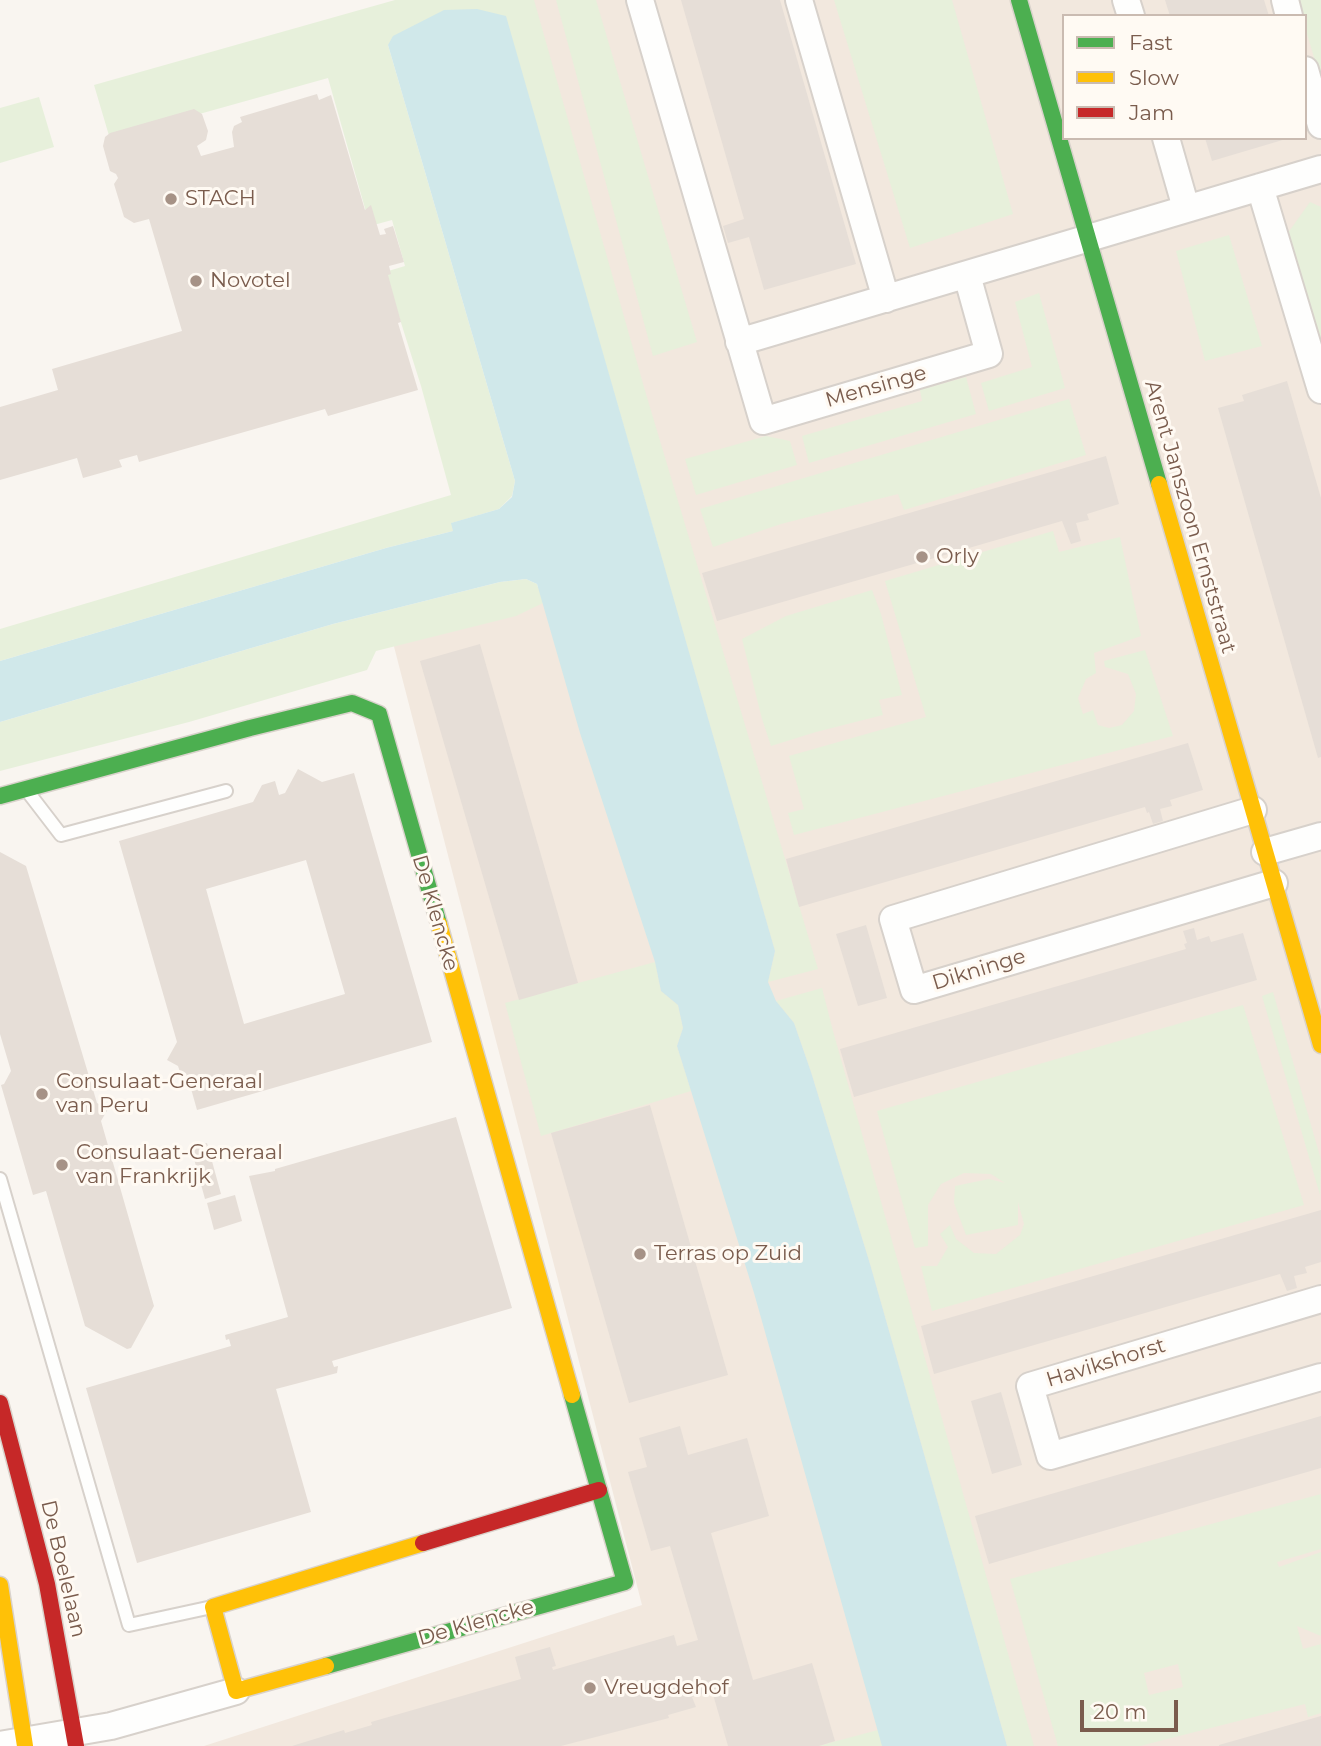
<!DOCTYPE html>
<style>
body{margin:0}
#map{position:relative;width:1321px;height:1746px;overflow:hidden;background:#f9f5f0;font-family:Montserrat,sans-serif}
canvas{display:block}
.legend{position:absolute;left:1062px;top:14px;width:245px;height:126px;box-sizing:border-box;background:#fffaf3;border:2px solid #cabbb1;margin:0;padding:9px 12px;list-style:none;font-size:21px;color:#7a5c4d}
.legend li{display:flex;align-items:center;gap:14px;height:35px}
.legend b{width:35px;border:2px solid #cabbb1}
.scale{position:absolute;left:1080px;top:1700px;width:98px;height:32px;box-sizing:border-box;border:4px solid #7a5c4d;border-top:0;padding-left:9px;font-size:21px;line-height:24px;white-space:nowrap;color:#7a5c4d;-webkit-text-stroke:5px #fffaf3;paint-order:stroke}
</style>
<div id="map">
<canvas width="1321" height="1746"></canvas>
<ul class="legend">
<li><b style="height:9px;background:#4caf50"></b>Fast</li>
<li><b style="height:9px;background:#ffc107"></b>Slow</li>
<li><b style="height:9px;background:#c62828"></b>Jam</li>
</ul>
<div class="scale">20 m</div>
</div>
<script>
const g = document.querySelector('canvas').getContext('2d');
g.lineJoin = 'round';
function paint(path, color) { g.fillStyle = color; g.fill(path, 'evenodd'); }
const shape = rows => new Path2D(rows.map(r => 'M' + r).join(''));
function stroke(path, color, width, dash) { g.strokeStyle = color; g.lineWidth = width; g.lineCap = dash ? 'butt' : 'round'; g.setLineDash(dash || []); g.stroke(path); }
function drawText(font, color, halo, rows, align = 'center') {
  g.font = font + ' Montserrat,sans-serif'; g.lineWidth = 6; g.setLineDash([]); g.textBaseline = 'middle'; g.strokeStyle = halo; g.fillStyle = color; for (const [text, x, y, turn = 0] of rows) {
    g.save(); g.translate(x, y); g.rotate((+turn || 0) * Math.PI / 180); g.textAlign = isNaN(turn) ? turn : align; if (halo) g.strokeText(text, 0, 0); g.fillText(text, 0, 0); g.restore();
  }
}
paint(shape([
 [510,0,1321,0,1321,1746,204,1746,642,1605,391,635,676,544],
 [1064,16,1305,16,1305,138,1064,138]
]), '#f2e8de');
paint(shape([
 [395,0,534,0,646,394,818,969,768,982,775,951,505,16,388,45,515,481,512,496,499,509,452,523,453,531,386,548,0,661,0,629,451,495,421,386,385,272,405,266,392,220,370,226,328,78,110,139,94,85],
 [556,0,596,0,697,342,653,356],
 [834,0,952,0,1013,214,910,248],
 [1298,0,1321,0,1321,81,1305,27,1305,16,1302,16],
 [39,97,54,147,0,163,0,108],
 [1310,202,1321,207,1321,351,1285,237],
 [1229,235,1262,346,1205,361,1176,251],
 [1039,293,1065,388,989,411,981,383,1032,367,1015,302],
 [966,377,976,414,809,463,802,436,922,401,920,390],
 [1069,399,1086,455,904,510,898,494,781,524,713,547,700,509],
 [766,436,790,441,797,465,696,495,685,459],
 [1053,531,1059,552,1120,537,1141,636,1094,653,1096,673,1086,679,1078,698,1083,714,1093,710,1098,725,1109,728,1122,725,1134,711,1136,694,1128,674,1105,667,1104,661,1145,650,1173,736,794,835,788,813,804,809,789,756,926,717,885,581],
 [526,579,537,584,543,603,516,616,376,651,367,670,189,722,0,771,0,722,333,624,500,582],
 [872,590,881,614,902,695,879,700,883,715,816,732,771,746,762,719,742,639,786,616],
 [655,962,661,991,678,1005,683,1028,677,1046,691,1091,541,1136,505,1003],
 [822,988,833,1031,1034,1746,1007,1746,870,1264,811,1072,794,1023,776,1001],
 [1273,992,1321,1160,1320,1195,1262,996],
 [1243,1005,1304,1205,932,1311,921,1266,937,1266,948,1247,940,1234,950,1225,956,1239,974,1253,996,1254,1020,1235,1024,1224,1018,1202,1018,1225,966,1235,954,1203,955,1186,989,1179,1005,1183,991,1174,964,1173,941,1184,928,1205,928,1246,915,1248,877,1111],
 [1321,1494,1321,1549,1277,1562,1279,1567,1321,1552,1321,1636,1297,1626,1303,1649,1321,1644,1321,1713,1308,1717,1305,1704,1140,1746,1058,1746,1010,1579],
 [1178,1664,1183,1687,1149,1695,1144,1673],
 [878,1730,883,1746,818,1746]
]), '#e7f0db');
paint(shape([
 [477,9,506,16,775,951,768,982,776,1001,794,1023,811,1072,870,1264,1007,1746,882,1746,754,1293,677,1046,683,1028,678,1005,661,991,655,962,580,733,537,584,526,579,500,582,333,624,0,722,0,661,386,548,453,531,451,523,499,509,512,497,515,481,388,45,393,36,444,10]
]), '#d0e8ea');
paint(shape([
 [681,0,780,0,856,264,764,290,749,237,728,243,723,226,744,219],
 [1165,0,1264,0,1269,16,1170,16],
 [317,94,319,100,331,95,365,210,371,205,380,235,386,234,384,229,393,226,404,262,389,266,391,274,388,275,401,322,398,323,418,390,328,416,325,409,139,462,137,455,119,460,122,467,83,478,77,458,0,480,0,407,58,390,52,369,182,331,149,219,134,223,124,217,114,184,118,178,116,174,110,171,103,146,105,137,110,133,194,109,202,114,208,131,206,140,197,146,201,156,234,147,232,132,234,126,242,122,240,117],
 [1205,138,1286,138,1286,139,1212,161],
 [1287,381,1321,498,1321,757,1318,758,1218,408,1244,401,1242,395],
 [1106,456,1119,504,1087,514,1089,520,1076,523,1081,541,1071,544,1062,521,717,621,702,573],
 [480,644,578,983,519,1000,420,661],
 [1188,743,1203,790,1170,800,1172,806,1160,809,1163,821,1153,824,1149,812,1147,813,1145,807,799,907,786,859],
 [298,769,322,782,354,773,432,1042,197,1110,188,1078,182,1078,178,1066,167,1060,177,1042,119,841,253,802,262,785,275,781,279,795,285,793],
 [306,860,345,994,244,1024,206,889],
 [0,852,26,866,97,1103,108,1109,101,1121,154,1306,131,1348,127,1349,85,1326,46,1191,33,1195,1,1085,4,1084,11,1071,0,1034],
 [866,925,887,998,858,1006,836,934],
 [1194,928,1197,940,1209,936,1211,942,1243,933,1257,980,854,1097,840,1049,1186,949,1184,944,1187,943,1183,931],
 [650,1105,728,1375,629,1403,551,1133],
 [456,1117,512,1308,332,1361,334,1367,338,1366,337,1373,276,1389,311,1512,137,1563,86,1388,231,1346,229,1339,226,1340,225,1335,288,1317,249,1176,275,1171,275,1169],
 [207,1143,221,1194,205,1199,191,1148],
 [235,1195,242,1221,214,1230,207,1203],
 [1321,1210,1321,1262,1305,1267,1307,1273,1294,1276,1297,1288,1287,1291,1280,1274,934,1374,921,1326],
 [1001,1392,1022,1465,992,1474,971,1401],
 [1321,1416,1321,1468,989,1564,975,1516],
 [680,1426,688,1455,747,1438,769,1516,711,1533,753,1680,812,1663,835,1741,819,1746,728,1746,712,1691,692,1697,696,1707,668,1715,669,1718,561,1746,292,1746,344,1730,345,1733,372,1725,371,1722,521,1679,515,1657,550,1647,556,1666,552,1667,553,1670,674,1635,677,1646,698,1640,670,1546,651,1551,628,1472,647,1467,639,1438],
 [1321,1716,1321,1746,1219,1746,1219,1745]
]), '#e6ded7');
const lane = shape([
 [28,792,61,835,226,791],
 [0,1179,129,1625,212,1607]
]);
const street = shape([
 [640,0,763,421,989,354,967,275],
 [799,0,886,299],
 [1126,0,1131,16],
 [1285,0,1289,16],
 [1305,70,1321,125],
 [1166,138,1186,208],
 [1260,187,1321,390],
 [739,342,1321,169],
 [1253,810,893,919,914,990,1274,883],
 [1265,852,1321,836],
 [1321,1299,1030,1386,1050,1456,1321,1377],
 [0,1745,111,1726,236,1691]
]);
const fast = shape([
 [1019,0,1159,484],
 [0,796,250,728,352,703,379,714,439,924],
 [326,1666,625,1582,572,1395]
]);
const slow = shape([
 [1159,484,1321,1045],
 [439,924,572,1395],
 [0,1585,25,1746],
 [326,1666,236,1691,213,1607,423,1543]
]);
const jam = shape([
 [0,1403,47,1584,76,1746],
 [423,1543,599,1490]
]);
stroke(lane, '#d7d1cb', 16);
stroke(street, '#d7d1cb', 30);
stroke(fast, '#d9d2cb', 19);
stroke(slow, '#d9d2cb', 19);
stroke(jam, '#d9d2cb', 19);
stroke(lane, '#fefefd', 12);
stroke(street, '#fefefd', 26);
stroke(fast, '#4caf50', 16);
stroke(slow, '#ffc107', 16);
stroke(jam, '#c62828', 16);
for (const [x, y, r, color] of [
 [171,199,7,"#a69286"],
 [196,281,7,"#a69286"],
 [922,557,7,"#a69286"],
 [42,1094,7,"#a69286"],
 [62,1165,7,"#a69286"],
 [640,1254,7,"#a69286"],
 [590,1688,7,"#a69286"]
]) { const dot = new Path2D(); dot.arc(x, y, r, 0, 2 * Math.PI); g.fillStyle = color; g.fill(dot); stroke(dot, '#fffaf3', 2.5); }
drawText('21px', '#7a5c4d', '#fffaf3', [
 ["STACH",185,199],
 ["Novotel",210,281],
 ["Orly",936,557],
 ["Consulaat-Generaal",56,1082],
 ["van Peru",56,1106],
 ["Consulaat-Generaal",76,1153],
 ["van Frankrijk",76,1177],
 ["Terras op Zuid",654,1254],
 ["Vreugdehof",604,1688]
], 'left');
drawText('21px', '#7a5c4d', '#fffaf3', [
 ["Mensinge",876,387,-16],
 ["Arent Janszoon Ernststraat",1190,517,74],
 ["De Klencke",435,913,74],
 ["Dikninge",979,970,-17],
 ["Havikshorst",1106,1363,-17],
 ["De Boelelaan",63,1569,77],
 ["De Klencke",476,1623,-16]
]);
</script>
